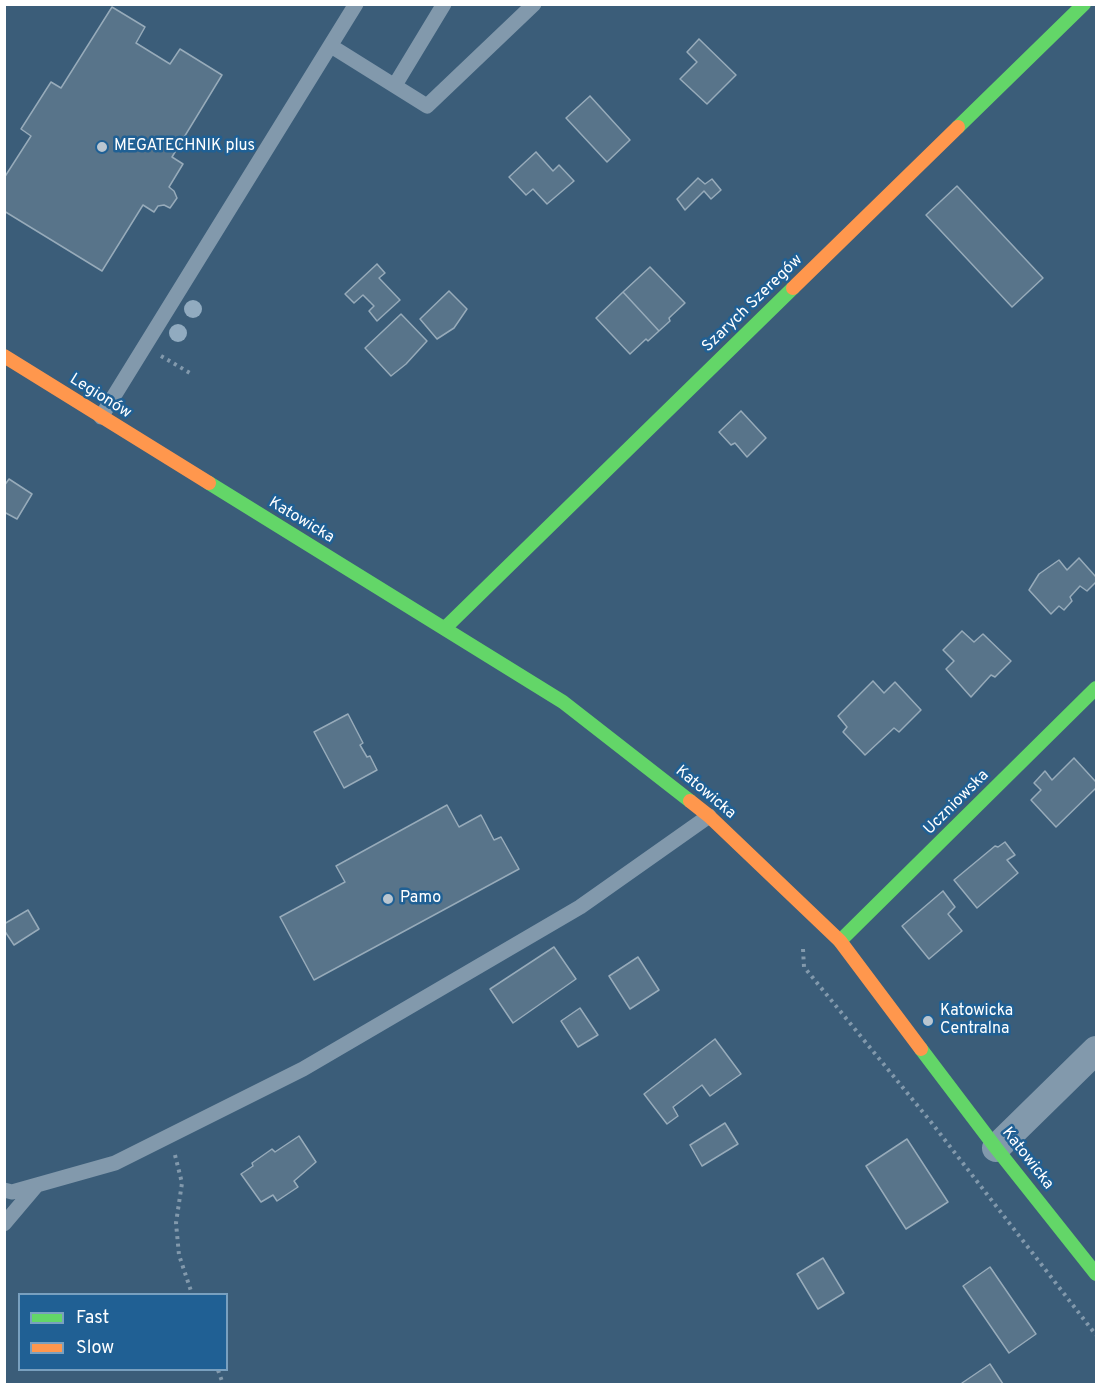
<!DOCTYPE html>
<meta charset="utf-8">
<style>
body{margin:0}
#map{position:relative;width:1101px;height:1389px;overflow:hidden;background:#3b5d79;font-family:Overpass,sans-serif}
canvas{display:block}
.frame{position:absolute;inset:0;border:6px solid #fff;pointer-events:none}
.legend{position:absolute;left:18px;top:1293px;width:210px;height:78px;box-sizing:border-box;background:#206094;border:2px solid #79a0bf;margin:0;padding:8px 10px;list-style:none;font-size:18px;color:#fff}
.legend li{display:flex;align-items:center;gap:12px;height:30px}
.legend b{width:30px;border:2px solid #79a0bf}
</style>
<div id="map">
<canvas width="1101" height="1389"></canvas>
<div class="frame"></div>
<ul class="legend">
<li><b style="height:8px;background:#63d668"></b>Fast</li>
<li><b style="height:8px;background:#ff974d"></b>Slow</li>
</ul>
</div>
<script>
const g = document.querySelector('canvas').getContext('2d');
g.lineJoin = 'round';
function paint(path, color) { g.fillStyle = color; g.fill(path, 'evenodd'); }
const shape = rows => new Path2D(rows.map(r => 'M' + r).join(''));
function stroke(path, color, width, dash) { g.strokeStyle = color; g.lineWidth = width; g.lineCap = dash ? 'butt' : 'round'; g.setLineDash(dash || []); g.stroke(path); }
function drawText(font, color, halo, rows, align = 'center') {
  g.font = font + ' Overpass,sans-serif'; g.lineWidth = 5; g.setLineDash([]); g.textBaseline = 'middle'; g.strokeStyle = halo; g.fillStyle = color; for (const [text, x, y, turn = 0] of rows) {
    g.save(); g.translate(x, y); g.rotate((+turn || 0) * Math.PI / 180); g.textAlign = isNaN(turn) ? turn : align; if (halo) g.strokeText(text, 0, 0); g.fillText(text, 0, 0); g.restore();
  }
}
const building = shape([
 [112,7,145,27,136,43,170,64,180,49,222,75,172,157,183,164,169,187,174,191,177,198,170,208,164,205,158,206,154,212,143,205,102,271,4,211,4,178,31,136,21,129,51,82,61,88,112,7],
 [699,39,736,75,707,104,680,79,697,62,687,52,699,39],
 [590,96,630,140,607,162,566,118,590,96],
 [536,152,553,171,559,165,574,181,547,204,533,189,526,195,509,177,536,152],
 [698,178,705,184,712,179,721,190,711,199,704,191,685,210,677,199,698,178],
 [957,186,1043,278,1012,307,926,215,957,186],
 [377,264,385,273,379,278,400,300,377,321,369,311,374,306,363,295,354,303,345,294,377,264],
 [650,267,685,303,669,318,670,321,659,331,623,292,650,267],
 [449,291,467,309,454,328,437,339,420,319,449,291],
 [623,292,659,331,648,341,646,339,630,354,596,318,623,292],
 [401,314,427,341,406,364,391,376,365,348,401,314],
 [741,411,766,438,747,457,735,443,731,445,719,432,741,411],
 [9,479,32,494,17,519,4,512,4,486,9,479],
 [1079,558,1096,577,1096,582,1087,591,1080,586,1070,597,1072,601,1064,610,1059,606,1051,614,1029,590,1039,574,1059,560,1067,570,1079,558],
 [962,631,974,642,983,634,1011,661,995,677,991,675,971,697,946,669,954,661,943,650,962,631],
 [873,681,884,693,895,682,921,710,899,732,894,728,865,755,843,732,847,727,838,716,873,681],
 [348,714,363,743,360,745,367,757,370,756,377,770,344,788,314,732,348,714],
 [1074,758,1096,782,1096,788,1056,827,1031,800,1041,790,1034,783,1045,771,1052,780,1074,758],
 [447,805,459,827,481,815,494,840,501,837,519,869,314,980,280,917,345,882,336,866,447,805],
 [1005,842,1015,855,1007,860,1018,873,977,908,954,880,995,846,998,847,1005,842],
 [943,891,955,907,948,914,962,931,929,959,902,926,943,891],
 [28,910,39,929,14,945,4,930,4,924,28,910],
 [554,947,576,979,513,1023,490,989,554,947],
 [638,957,659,990,630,1009,609,976,638,957],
 [580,1008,598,1035,578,1047,561,1021,580,1008],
 [715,1039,741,1074,710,1096,702,1085,673,1107,678,1116,667,1124,644,1094,715,1039],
 [725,1123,738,1144,702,1166,690,1145,725,1123],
 [299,1136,316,1162,294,1181,298,1187,277,1201,273,1195,261,1202,241,1174,253,1166,252,1163,272,1149,275,1152,299,1136],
 [907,1139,948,1202,906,1229,866,1166,907,1139],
 [823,1258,844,1293,818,1309,797,1274,823,1258],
 [990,1267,1036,1334,1009,1353,963,1286,990,1267],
 [990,1364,1003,1384,963,1384,962,1383,990,1364]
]);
paint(building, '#58748a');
stroke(building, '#97abba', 1.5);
stroke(shape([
 [161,356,190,373],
 [803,949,804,967,931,1122,1096,1335],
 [175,1155,182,1183,176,1223,179,1255,192,1294],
 [218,1370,223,1384]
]), '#8299ac', 4, [3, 4.5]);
stroke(shape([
 [331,46,427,106,534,4],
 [395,85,444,4],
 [101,417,356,4],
 [4,1190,12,1192,115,1163,303,1069,580,907,709,816],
 [4,1224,37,1185]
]), '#8299ac', 15);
stroke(shape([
 [996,1148,1096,1050]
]), '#8299ac', 28);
stroke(shape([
 [958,127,1084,4],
 [209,483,563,702,690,801],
 [445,628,793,288],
 [840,941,1096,688],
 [921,1049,996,1148,1096,1274]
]), '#63d668', 14);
stroke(shape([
 [793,288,958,127],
 [4,356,209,483],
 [690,801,709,816,840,941,921,1049]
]), '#ff974d', 14);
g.fillStyle = '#91abc0';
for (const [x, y] of [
 [193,309],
 [178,333]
]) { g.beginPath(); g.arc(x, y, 9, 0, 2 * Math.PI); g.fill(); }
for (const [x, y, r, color] of [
 [102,147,6,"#bac6d0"],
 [388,899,6,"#bac6d0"],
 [928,1021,6,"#bac6d0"]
]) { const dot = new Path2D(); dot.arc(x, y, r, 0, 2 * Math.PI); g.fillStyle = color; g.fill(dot); stroke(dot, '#206094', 2); }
drawText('16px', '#fff', '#206094', [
 ["MEGATECHNIK plus",114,147],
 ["Pamo",400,899],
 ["Katowicka",940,1012],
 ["Centralna",940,1030]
], 'left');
drawText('16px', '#fff', '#206094', [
 ["Szarych Szeregów",753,304,-44],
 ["Legionów",100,397,32],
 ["Katowicka",301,521,31],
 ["Katowicka",705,793,40],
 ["Uczniowska",957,803,-45],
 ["Katowicka",1027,1159,52]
]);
</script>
